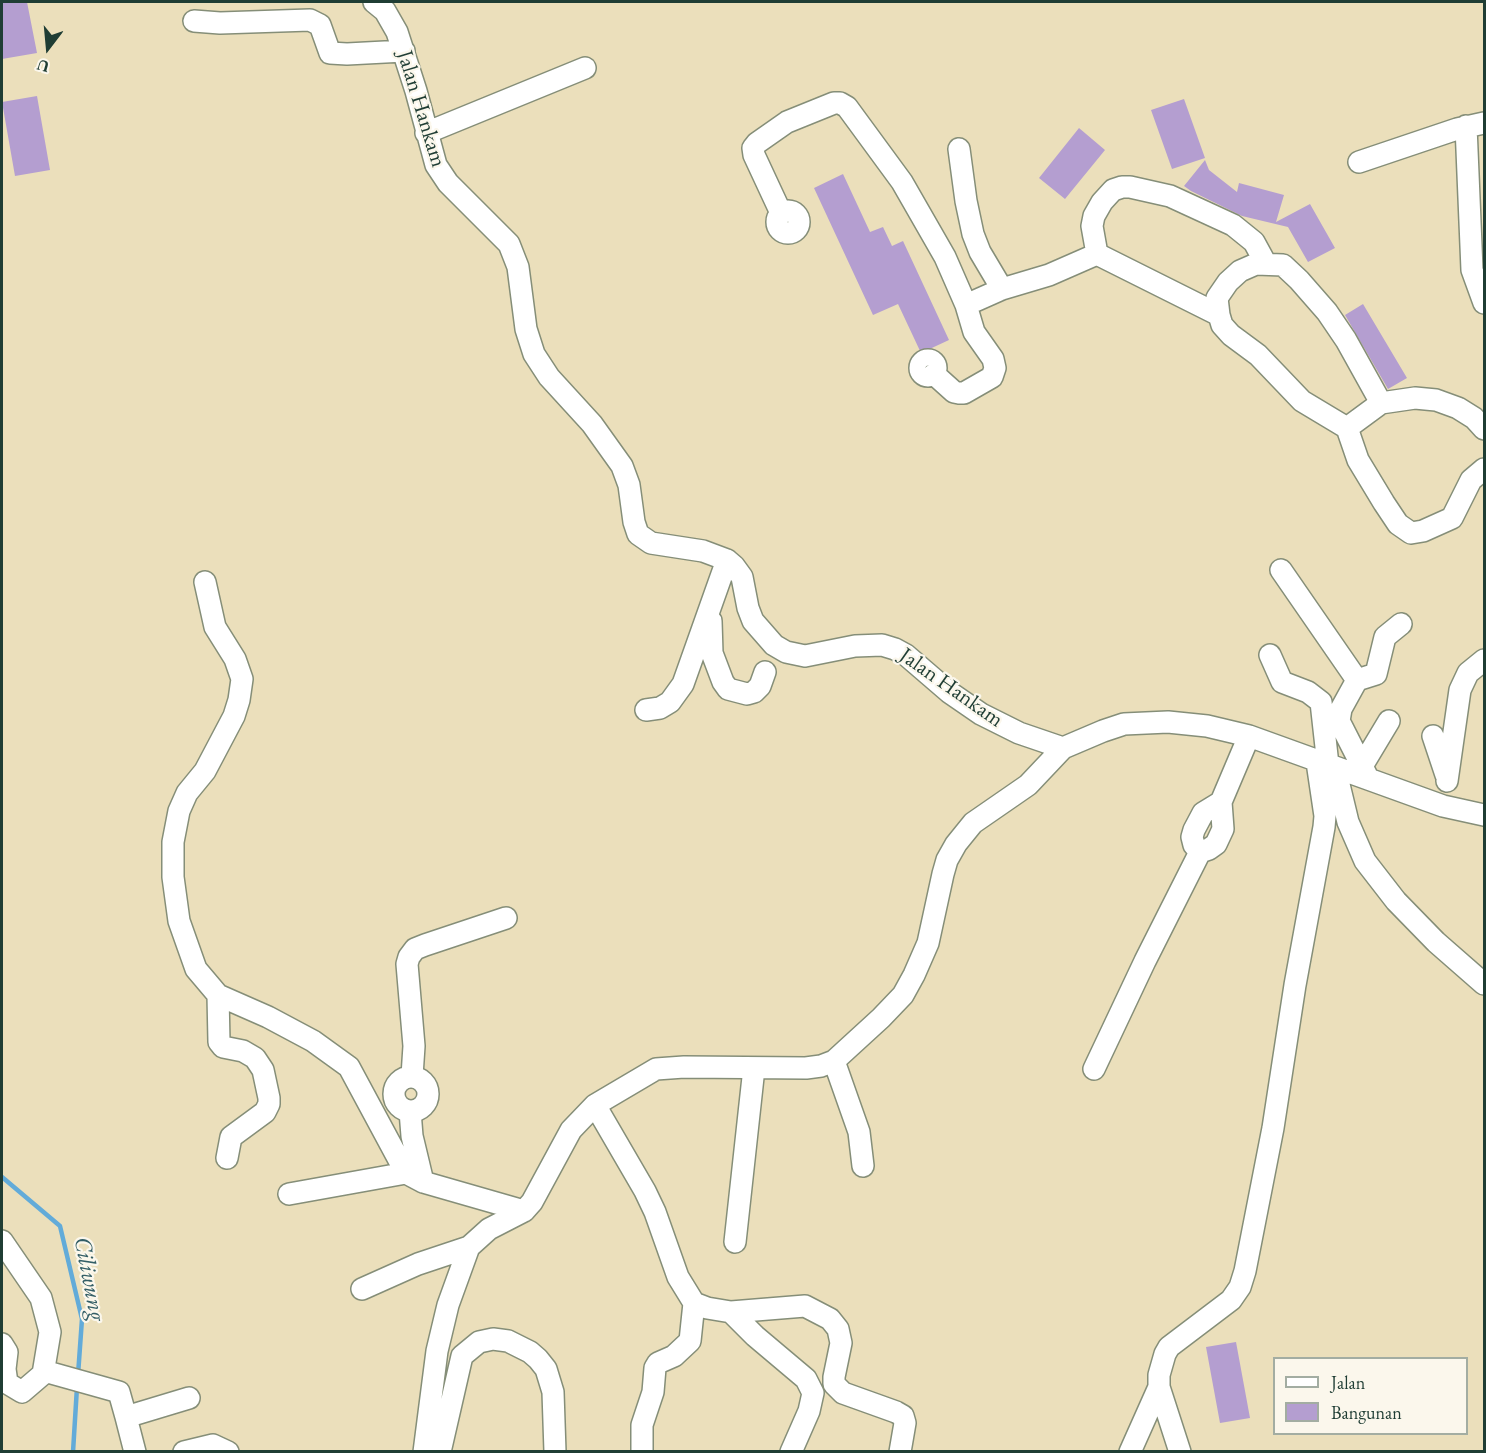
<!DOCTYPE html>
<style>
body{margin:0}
#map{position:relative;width:1486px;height:1453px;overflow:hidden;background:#ebdfbb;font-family:"EB Garamond",serif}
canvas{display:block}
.frame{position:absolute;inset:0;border:3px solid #1f3d34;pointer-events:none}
.legend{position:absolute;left:1273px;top:1357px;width:195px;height:78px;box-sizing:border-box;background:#fbf7ec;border:2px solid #a3ada2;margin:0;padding:8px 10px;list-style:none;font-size:18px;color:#1f3d34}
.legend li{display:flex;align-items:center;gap:12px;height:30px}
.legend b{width:30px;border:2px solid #a3ada2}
.north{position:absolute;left:18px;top:18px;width:60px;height:60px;-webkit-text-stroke:4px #fbf7ec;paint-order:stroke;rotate:196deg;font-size:16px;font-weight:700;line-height:24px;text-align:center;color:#1f3d34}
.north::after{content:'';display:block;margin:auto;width:21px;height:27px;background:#1f3d34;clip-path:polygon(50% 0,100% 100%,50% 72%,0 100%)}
</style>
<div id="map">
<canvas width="1486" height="1453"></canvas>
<div class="frame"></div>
<ul class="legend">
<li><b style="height:8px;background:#fff"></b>Jalan</li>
<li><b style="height:16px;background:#b49ed0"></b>Bangunan</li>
</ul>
<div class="north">U</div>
</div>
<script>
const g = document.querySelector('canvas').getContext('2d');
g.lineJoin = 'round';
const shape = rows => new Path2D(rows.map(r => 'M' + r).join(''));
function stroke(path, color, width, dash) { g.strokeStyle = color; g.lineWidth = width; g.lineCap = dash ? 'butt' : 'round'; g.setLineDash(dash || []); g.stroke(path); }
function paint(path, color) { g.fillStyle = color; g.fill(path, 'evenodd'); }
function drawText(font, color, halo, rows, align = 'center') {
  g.font = font + ' "EB Garamond",serif'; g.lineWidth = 4.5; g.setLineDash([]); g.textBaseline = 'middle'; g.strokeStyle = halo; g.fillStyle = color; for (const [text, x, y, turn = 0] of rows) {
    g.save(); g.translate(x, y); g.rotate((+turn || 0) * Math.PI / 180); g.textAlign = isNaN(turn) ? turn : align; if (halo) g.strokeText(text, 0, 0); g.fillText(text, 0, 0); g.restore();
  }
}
stroke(shape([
 [2,1177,60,1226,82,1319,78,1375],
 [73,1452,77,1387]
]), '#62abd9', 4.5);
paint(shape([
 [2,2,27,2,37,53,2,59],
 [37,96,50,170,15,176,2,102],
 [1184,99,1205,158,1172,169,1151,110],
 [1079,128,1105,150,1065,199,1039,178],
 [1205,160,1209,170,1237,192,1239,183,1284,195,1276,222,1310,204,1335,248,1308,262,1288,227,1242,216,1191,191,1184,186],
 [843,174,870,232,883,227,892,246,903,241,949,340,921,353,898,304,873,315,814,188],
 [1363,304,1407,378,1388,389,1345,315],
 [1236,1342,1250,1418,1220,1423,1206,1347]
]), '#b49ed0');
const minor = shape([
 [374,2,385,11,397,32,416,91,436,165,448,183,509,244,518,267,526,329,534,354,549,377,592,424,622,466,629,485,634,522,638,534,651,543,703,551,727,560,734,566,742,577,748,608,753,621,774,645,786,652,805,656,855,646,882,645,895,649,906,655,949,692,981,714,1019,733,1063,748,1103,731,1124,724,1168,722,1207,726,1249,736,1443,806,1484,815],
 [194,21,220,23,310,20,320,25,330,53,347,54,404,51],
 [1466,126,1472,270,1484,303],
 [426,133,585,68],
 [959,149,966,201,973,234,980,252,1002,289],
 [1359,162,1457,129,1484,123],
 '777 222a11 11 0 1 1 22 0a11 11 0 1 1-22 0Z',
 [781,213,754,155,753,148,757,143,787,122,834,103,840,103,847,107,902,182,945,257,966,305,1002,289,1049,275,1097,254,1219,315],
 [1097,254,1092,226,1094,216,1102,202,1113,190,1122,187,1130,187,1170,196,1233,225,1254,242,1266,264],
 '920 368a8 8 0 1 1 16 0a8 8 0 1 1-16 0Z',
 [934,374,954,392,959,393,964,393,992,377,995,368,993,359,974,332,966,305],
 [1347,428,1302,401,1258,355,1231,335,1222,325,1219,315,1217,298,1228,282,1240,271,1256,264,1283,265,1299,280,1327,312,1346,340,1381,403],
 [1484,429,1474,418,1458,408,1436,400,1415,398,1381,403,1347,428,1358,460,1384,503,1398,524,1411,533,1423,531,1452,518,1471,480,1484,469],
 [1281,570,1357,680,1341,709,1339,721,1368,778],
 [205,582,215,627,235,659,242,679,239,700,234,716,205,771,187,793,179,811,173,842,173,877,179,921,196,969,218,995,268,1017,313,1041,349,1067,406,1173,423,1182,524,1211],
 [711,621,712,653,723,682,728,689,747,694,754,692,760,686,765,672],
 [1270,655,1282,682,1308,692,1321,702,1328,765],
 [1357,680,1376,674,1385,637,1401,624],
 [646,710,660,708,670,702,683,684,727,560],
 [1433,736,1446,775],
 [1362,766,1389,721],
 [1335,768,1348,822,1365,861,1396,901,1436,942,1484,984],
 [1447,781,1460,690,1468,673,1484,660],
 [1200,852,1194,845,1192,837,1194,830,1203,813,1221,802],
 [218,995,219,1042,223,1047,243,1051,255,1058,263,1070,269,1098,269,1104,265,1112,231,1137,227,1158],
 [834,1061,859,1132,863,1166],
 [1094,1069,1145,961,1200,852,1209,849,1216,844,1223,829,1221,802,1249,736],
 [412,1076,414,1046,407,964,409,957,415,949,425,945,506,918],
 '394 1094a17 17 0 1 1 34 0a17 17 0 1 1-34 0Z',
 [595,1105,645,1191,655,1212,678,1277,694,1303,707,1308,731,1312,805,1306,830,1319,838,1329,841,1343,834,1377,834,1384,843,1393,896,1412,903,1416,905,1423,900,1452],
 [410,1111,412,1136,423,1182],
 [289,1194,406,1173],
 [2,1241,41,1298,50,1332,43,1374,22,1392,7,1383,5,1369,7,1352,2,1344],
 [735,1242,754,1068],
 [362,1289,418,1264,469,1247,489,1229,524,1211,532,1202,571,1130,595,1105,656,1069,684,1067,806,1068,821,1066,834,1061,881,1018,903,995,914,975,928,943,943,874,947,860,956,844,973,823,1028,785,1063,748],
 [731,1312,755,1336,806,1379,813,1393,809,1411,791,1452],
 [44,1371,119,1392,126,1417],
 [135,1452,126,1417,189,1398],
 [184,1452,213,1445,228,1452],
 [424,1452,437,1351,448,1305,469,1247],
 [440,1452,462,1356,479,1342,493,1339,508,1341,530,1352,538,1359,546,1369,553,1392,555,1452],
 [642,1452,642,1425,653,1392,655,1368,658,1363,674,1356,690,1341,694,1303],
 [1130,1452,1159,1387],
 [1180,1452,1159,1387,1159,1375,1165,1354,1169,1347,1231,1300,1240,1287,1245,1271,1273,1128,1295,985,1324,827,1325,816,1317,762]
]);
stroke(minor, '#858e78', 24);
stroke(minor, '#fff', 21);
drawText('22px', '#1f3d34', '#fbf7ec', [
 ["Jalan Hankam",421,109,73],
 ["Jalan Hankam",951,688,35]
]);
drawText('italic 24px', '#335e66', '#fbf7ec', [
 ["Ciliwung",89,1279,79]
]);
</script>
